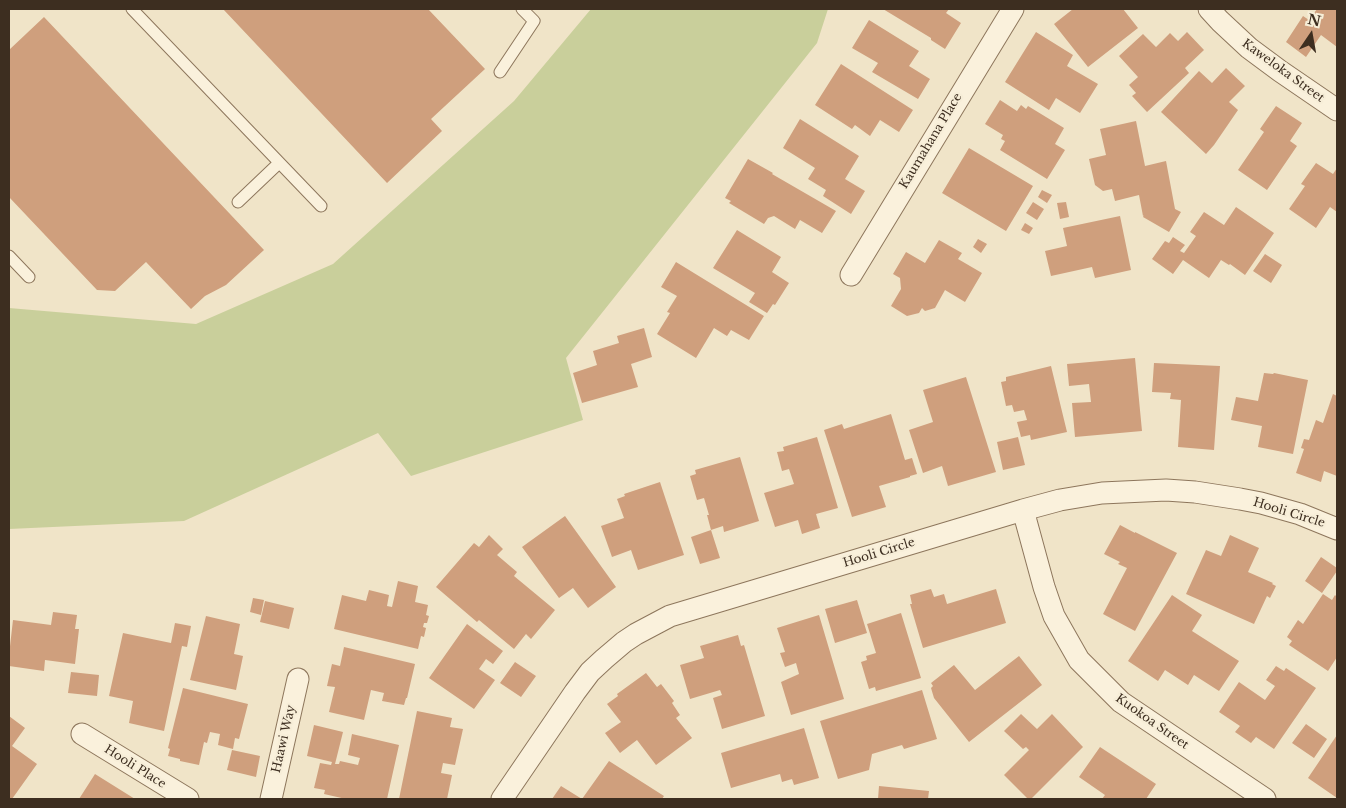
<!DOCTYPE html>
<style>
body{margin:0}
#map{position:relative;width:1346px;height:808px;overflow:hidden;background:#f0e4c8;font-family:"Libre Baskerville",serif}
canvas{display:block}
.frame{position:absolute;inset:0;border:10px solid #3d2e20;pointer-events:none}
.north{position:absolute;left:1286px;top:10px;width:50px;height:50px;-webkit-text-stroke:4px #f7eed8;paint-order:stroke;rotate:12deg;font-size:14px;font-weight:700;line-height:20px;text-align:center;color:#3d2e20}
.north::after{content:'';display:block;margin:auto;width:18px;height:22px;background:#3d2e20;clip-path:polygon(50% 0,100% 100%,50% 72%,0 100%)}
</style>
<div id="map">
<canvas width="1346" height="808"></canvas>
<div class="frame"></div>
<div class="north">N</div>
</div>
<script>
const g = document.querySelector('canvas').getContext('2d');
g.lineJoin = 'round';
function paint(path, color) { g.fillStyle = color; g.fill(path, 'evenodd'); }
const shape = rows => new Path2D(rows.map(r => 'M' + r).join(''));
function stroke(path, color, width, dash) { g.strokeStyle = color; g.lineWidth = width; g.lineCap = dash ? 'butt' : 'round'; g.setLineDash(dash || []); g.stroke(path); }
function drawText(font, color, halo, rows, align = 'center') {
  g.font = font + ' "Libre Baskerville",serif'; g.lineWidth = 4.5; g.setLineDash([]); g.textBaseline = 'middle'; g.strokeStyle = halo; g.fillStyle = color; for (const [text, x, y, turn = 0] of rows) {
    g.save(); g.translate(x, y); g.rotate((+turn || 0) * Math.PI / 180); g.textAlign = isNaN(turn) ? turn : align; if (halo) g.strokeText(text, 0, 0); g.fillText(text, 0, 0); g.restore();
  }
}
paint(shape([
 [591,9,828,9,817,43,566,358,583,420,411,476,378,433,184,521,9,529,9,308,196,324,333,264,514,101]
]), '#c9cf9b');
paint(shape([
 [223,9,428,9,485,69,431,119,442,131,387,183],
 [883,9,949,9,946,13,961,23,945,49,931,40,931,38],
 [1073,9,1123,9,1138,28,1088,67,1054,24],
 [1317,9,1337,9,1337,47,1321,35,1306,57,1286,42,1303,16,1309,20],
 [44,17,264,250,226,285,205,296,191,309,146,262,115,291,97,290,9,197,9,50],
 [869,20,919,51,909,66,930,79,918,99,872,72,878,63,852,48],
 [1036,32,1073,55,1067,66,1098,84,1080,113,1056,98,1049,110,1005,82],
 [1187,32,1204,50,1185,68,1189,73,1147,112,1132,96,1136,93,1129,85,1138,77,1119,56,1143,34,1156,47,1170,33,1178,41],
 [841,64,913,110,899,132,880,120,870,136,855,125,852,129,815,105],
 [1226,68,1245,86,1229,102,1238,110,1214,145,1206,154,1161,112,1199,71,1212,83],
 [1000,100,1017,111,1021,105,1026,109,1028,106,1064,128,1055,144,1065,150,1047,179,1000,150,1005,141,1001,139,1003,135,985,124],
 [1276,106,1302,123,1290,141,1297,146,1267,190,1238,170,1264,132,1260,129],
 [800,119,859,156,845,179,865,191,851,214,823,196,826,190,808,179,815,168,783,148],
 [1136,121,1145,166,1166,161,1175,209,1181,212,1169,232,1143,217,1144,215,1143,216,1139,195,1115,201,1112,189,1103,191,1095,185,1089,159,1106,155,1100,129],
 [969,148,1033,186,1006,231,942,193],
 [748,159,773,173,772,174,836,211,822,233,800,220,795,229,774,216,768,218,764,224,729,203,731,201,725,198],
 [1316,163,1333,174,1337,168,1337,212,1330,207,1316,228,1289,209,1305,186,1301,184],
 [1042,190,1052,195,1047,203,1038,197],
 [1033,202,1044,209,1037,220,1026,213],
 [1066,202,1069,217,1060,219,1057,203],
 [1236,207,1274,233,1245,275,1230,264,1229,265,1221,260,1209,278,1183,260,1173,274,1152,259,1165,241,1169,243,1173,237,1185,245,1180,251,1184,253,1196,236,1190,232,1204,212,1224,225],
 [1120,216,1131,270,1095,278,1092,267,1051,276,1045,251,1067,246,1063,228],
 [1025,223,1033,228,1029,234,1021,230],
 [737,230,781,257,772,272,789,283,775,305,773,304,767,313,749,302,755,293,713,268],
 [978,239,987,244,981,253,973,247],
 [939,240,962,253,958,259,982,273,965,302,945,290,935,308,925,311,922,308,919,313,907,316,891,306,901,289,900,278,893,274,906,252,925,263],
 [1265,254,1282,265,1271,283,1253,271],
 [676,262,764,316,749,340,731,330,727,336,714,328,696,358,657,334,670,313,667,312,677,296,661,287],
 [644,328,652,357,631,364,638,387,582,403,573,373,597,365,593,351,619,343,617,336],
 [1135,358,1142,431,1075,437,1072,403,1091,402,1089,384,1069,386,1067,364],
 [1154,363,1220,366,1214,450,1178,447,1181,400,1170,399,1171,393,1152,392],
 [1051,366,1067,432,1031,440,1030,435,1021,437,1017,422,1027,420,1024,410,1014,412,1012,405,1006,406,1001,382,1006,381,1006,377],
 [1264,373,1273,374,1274,373,1308,380,1293,454,1258,447,1262,426,1231,420,1236,397,1258,401],
 [966,377,996,472,948,486,942,466,923,473,909,430,933,422,923,390],
 [1333,394,1337,396,1337,476,1324,471,1321,482,1296,473,1304,449,1301,448,1304,439,1309,440,1316,420,1323,423],
 [891,414,905,460,912,458,917,474,910,476,910,477,879,486,886,507,852,517,824,430,842,424,844,429],
 [817,437,838,508,816,514,820,528,802,534,798,520,775,527,764,493,794,484,789,469,782,471,777,452,784,451,783,447],
 [1018,437,1025,465,1003,470,997,442],
 [740,457,759,521,724,532,723,526,711,530,707,515,709,515,704,498,697,500,690,476,696,474,695,470],
 [660,482,684,555,638,570,631,550,612,557,601,526,624,518,617,499,625,496,624,494],
 [565,516,616,587,588,608,573,588,559,598,522,547],
 [1120,525,1135,533,1135,532,1177,553,1135,631,1103,614,1127,568,1118,564,1120,562,1104,554],
 [711,530,720,558,700,564,691,537],
 [489,535,503,549,497,555,517,572,514,576,555,610,531,639,526,634,514,649,479,620,477,622,436,587,474,543,479,547],
 [1230,535,1259,548,1248,572,1273,583,1272,584,1276,586,1270,598,1267,596,1254,624,1186,594,1206,550,1221,556],
 [1321,557,1337,568,1337,571,1322,593,1305,581],
 [398,581,418,586,415,602,428,605,426,615,429,616,427,623,424,623,423,627,426,628,424,637,421,636,418,649,334,629,342,595,366,601,369,590,389,595,387,606,392,607],
 [931,589,934,597,944,594,947,604,996,589,1006,623,923,648,910,604,912,604,910,595],
 [1323,594,1332,600,1335,595,1337,597,1337,657,1328,671,1289,645,1292,641,1287,637,1298,620,1303,624],
 [1172,595,1202,615,1192,631,1239,661,1219,691,1194,675,1188,685,1165,670,1158,681,1128,661],
 [253,598,264,600,261,615,250,612],
 [857,600,867,633,835,643,825,609],
 [265,601,294,608,289,629,260,622],
 [53,612,77,615,75,629,79,629,75,664,45,660,44,671,9,666,9,655,13,620,51,625],
 [901,613,921,678,876,691,875,687,869,689,861,662,867,660,866,656,876,653,867,624],
 [819,615,844,699,791,715,781,682,799,674,796,663,785,667,780,653,785,652,777,628],
 [206,616,240,624,234,654,243,656,236,690,190,680],
 [175,623,191,626,187,647,182,646,164,731,129,723,133,701,109,696,123,633,171,643],
 [467,624,503,651,493,664,486,659,479,669,495,680,474,709,429,678],
 [738,635,741,646,744,645,765,716,722,729,713,698,722,695,720,690,690,699,680,665,704,658,700,646],
 [344,647,415,664,407,698,406,698,404,705,382,701,384,693,371,690,364,720,329,712,335,687,327,686,332,664,340,666],
 [1019,656,1042,685,969,742,934,698,931,688,933,686,931,683,954,665,975,690],
 [515,662,536,676,521,697,500,683],
 [1276,666,1284,671,1286,668,1316,688,1274,749,1256,737,1251,743,1235,732,1240,726,1219,712,1239,682,1265,700,1275,686,1266,680],
 [71,672,99,675,97,696,68,693],
 [646,673,657,687,661,684,674,701,672,703,680,715,676,718,692,738,656,765,637,740,620,753,605,733,621,722,607,704,618,696,617,694],
 [183,688,248,704,239,739,235,738,233,749,218,745,220,734,210,732,207,743,204,742,199,765,180,761,180,759,168,756,170,749,168,748],
 [922,690,937,739,904,749,902,745,872,754,869,770,838,779,820,721],
 [417,711,452,718,450,727,463,729,455,765,443,763,441,773,452,775,447,799,399,799],
 [1021,714,1037,729,1052,714,1083,747,1031,799,1028,799,1004,775,1029,750,1026,747,1023,749,1004,731],
 [9,716,25,728,12,746,37,764,12,799,9,799],
 [1306,724,1327,739,1314,758,1292,743],
 [314,725,343,732,335,764,339,764,340,761,358,765,360,758,348,755,352,734,399,745,387,799,346,799,324,794,325,790,314,788,320,763,331,765,332,762,307,756],
 [804,728,819,778,794,785,792,779,782,782,780,774,731,788,721,753],
 [1337,735,1337,798,1308,778],
 [1100,747,1156,784,1146,799,1102,799,1105,795,1079,777],
 [232,750,260,756,256,777,227,770],
 [609,761,664,796,662,799,582,799],
 [95,774,135,799,79,799],
 [561,786,582,799,552,799],
 [879,786,929,791,928,799,878,799]
]), '#cf9f7d');
const service = shape([
 [132,9,321,206],
 [500,72,534,21,522,9],
 [238,202,279,163],
 [9,256,29,277]
]);
const minor = shape([
 [1209,9,1220,21,1249,48,1280,71,1337,110],
 [851,275,1013,9],
 [1023,510,1044,587,1054,616,1079,660,1121,702,1265,799],
 [82,734,188,799],
 [271,799,298,679],
 [502,799,575,692,590,672,604,659,624,642,636,634,670,616,1023,510,1060,500,1102,493,1166,490,1195,492,1240,499,1261,503,1300,514,1337,529]
]);
stroke(service, '#8d765c', 13);
stroke(minor, '#8d765c', 23);
stroke(service, '#faf1dc', 11);
stroke(minor, '#faf1dc', 21);
drawText('12px', '#3d2e20', '#f7eed8', [
 ["Kaweloka Street",1283,71,36],
 ["Kaumahana Place",931,141,-59],
 ["Hooli Circle",1289,513,17],
 ["Hooli Circle",879,553,-17],
 ["Kuokoa Street",1152,722,35],
 ["Haawi Way",284,739,-77],
 ["Hooli Place",135,767,32]
]);
</script>
